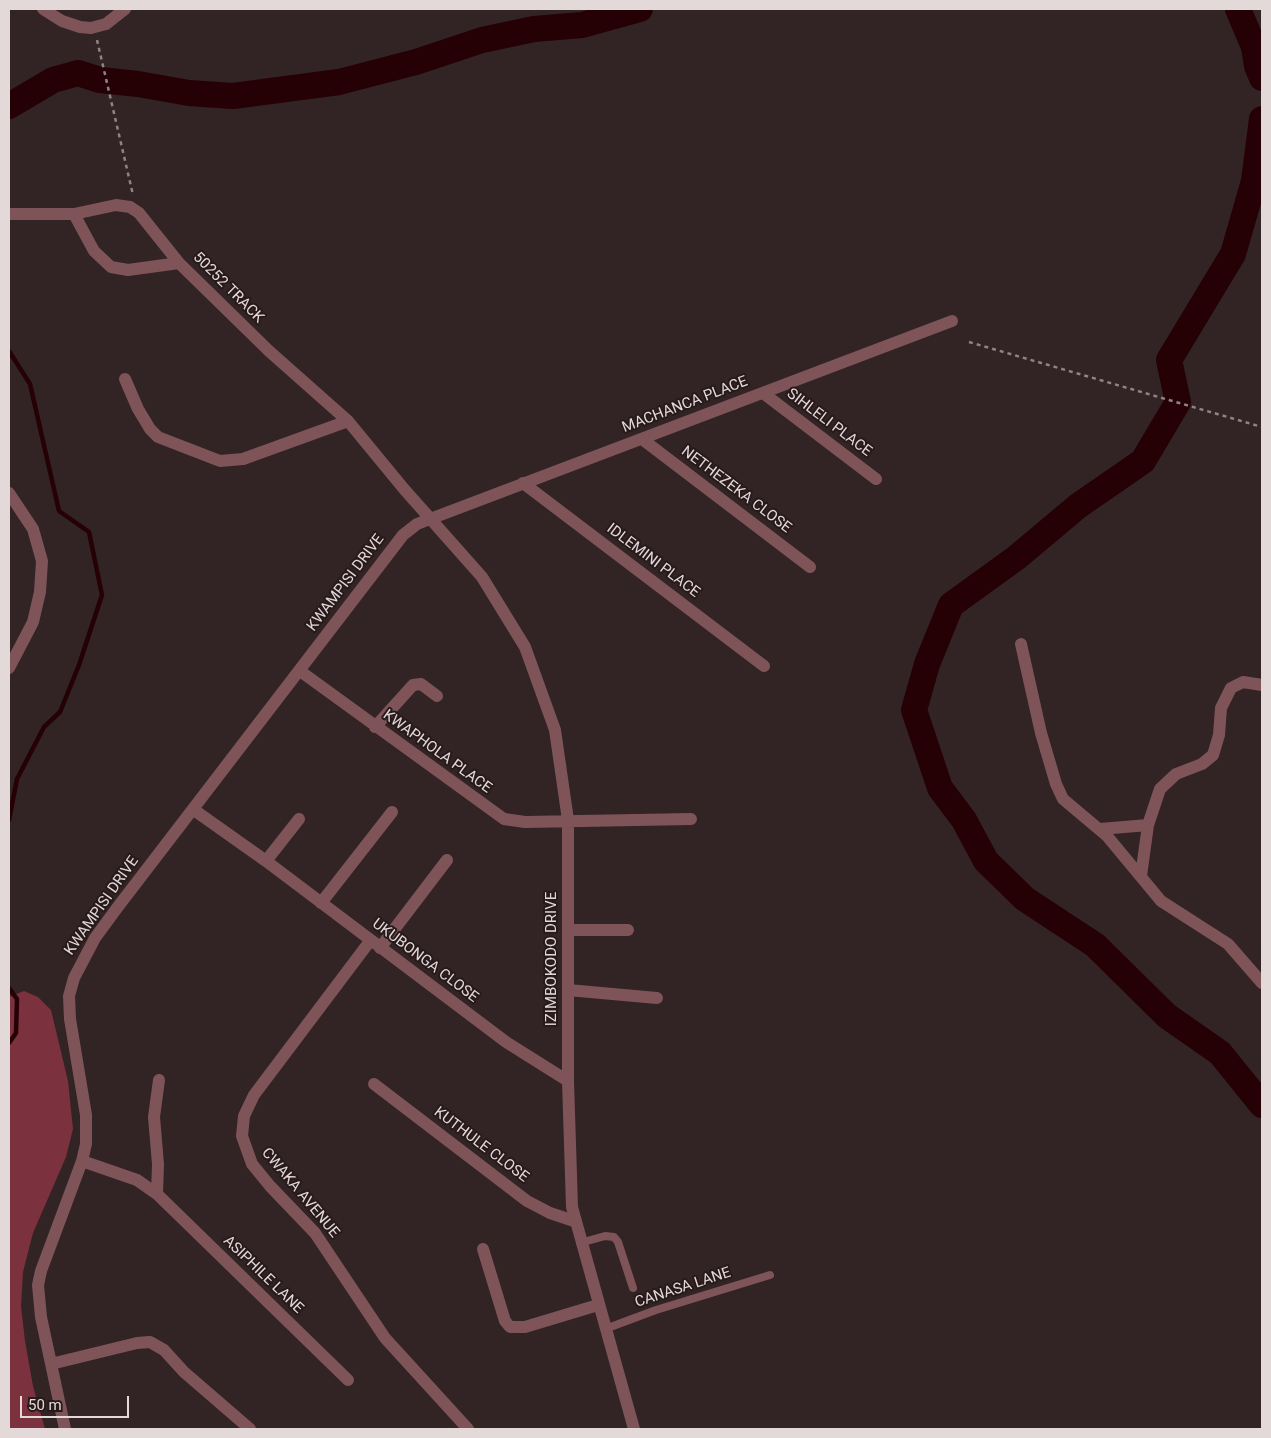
<!DOCTYPE html>
<style>
body{margin:0}
#map{position:relative;width:1271px;height:1438px;overflow:hidden;background:#322324;font-family:Roboto,sans-serif}
canvas{display:block}
.frame{position:absolute;inset:0;border:10px solid #e3d9d9;pointer-events:none}
.scale{position:absolute;left:20px;top:1396px;width:109px;height:22px;box-sizing:border-box;border:2px solid #e3d9d9;border-top:0;padding-left:6px;font-size:15px;line-height:18px;white-space:nowrap;color:#e3d9d9;-webkit-text-stroke:4px #281a1b;paint-order:stroke}
</style>
<div id="map">
<canvas width="1271" height="1438"></canvas>
<div class="frame"></div>
<div class="scale">50 m</div>
</div>
<script>
const g = document.querySelector('canvas').getContext('2d');
g.lineJoin = 'round';
function paint(path, color) { g.fillStyle = color; g.fill(path, 'evenodd'); }
const shape = rows => new Path2D(rows.map(r => 'M' + r).join(''));
function stroke(path, color, width, dash) { g.strokeStyle = color; g.lineWidth = width; g.lineCap = dash ? 'butt' : 'round'; g.setLineDash(dash || []); g.stroke(path); }
function drawText(font, color, halo, rows, align = 'center') {
  g.font = font + ' Roboto,sans-serif'; g.lineWidth = 4; g.setLineDash([]); g.textBaseline = 'middle'; g.strokeStyle = halo; g.fillStyle = color; for (const [text, x, y, turn = 0] of rows) {
    g.save(); g.translate(x, y); g.rotate((+turn || 0) * Math.PI / 180); g.textAlign = isNaN(turn) ? turn : align; if (halo) g.strokeText(text, 0, 0); g.fillText(text, 0, 0); g.restore();
  }
}
paint(shape([
 [24,991,38,997,51,1010,68,1081,73,1129,66,1157,33,1233,23,1272,21,1306,25,1341,33,1386,45,1429,9,1429,9,997]
]), '#7b323e');
stroke(shape([
 [1257,66,1262,69],
 [9,351,30,384,59,511,89,532,102,595,79,665,60,712,44,727,17,779,9,820],
 [9,988,17,999,16,1033,9,1043]
]), '#250005', 4.5);
stroke(shape([
 [1238,9,1254,47,1257,66,1262,78],
 [9,106,53,80,78,73,100,80,138,84,189,93,233,96,339,82,416,62,482,40,534,29,582,25,640,9],
 [1262,119,1254,181,1233,254,1169,360,1178,402,1143,461,1078,506,1016,558,951,605,927,664,914,710,940,788,964,820,986,861,1025,899,1095,945,1167,1016,1220,1053,1262,1105]
]), '#250005', 26);
stroke(shape([
 [97,40,133,195],
 [969,342,1262,427]
]), '#8f8383', 2.5, [4, 4]);
stroke(shape([
 [580,1243,605,1236,614,1237,618,1242,633,1288],
 [605,1329,656,1310,770,1275]
]), '#7f5458', 8);
stroke(shape([
 [43,9,62,21,80,27,91,28,106,24,125,9],
 [9,214,74,214,116,205,130,207,139,213,179,263,269,351,348,421,404,489,482,577,525,647,555,730,568,820,568,1081,572,1207,634,1429],
 [74,214,94,251,111,267,128,270,179,263],
 [125,379,138,409,150,429,158,437,220,461,243,459,348,421],
 [763,393,876,479],
 [642,439,810,567],
 [523,483,764,666],
 [9,493,33,529,42,561,40,592,33,622,9,668],
 [1021,644,1041,733,1056,784,1063,799,1107,836,1161,901,1228,944,1262,983],
 [300,671,504,819,525,822,691,819],
 [375,727,413,685,421,684,437,696],
 [194,810,266,861,506,1042,568,1081],
 [1100,829,1148,825],
 [266,861,299,819],
 [1141,876,1148,825,1160,789,1176,774,1202,764,1213,755,1219,735,1221,708,1231,688,1243,682,1262,685],
 [321,903,392,812],
 [568,930,628,930],
 [370,941,254,1095,244,1116,242,1136,252,1164,270,1186,315,1233,385,1338,468,1429],
 [380,948,447,860],
 [568,990,657,998],
 [374,1084,527,1201,550,1213,574,1221],
 [82,1161,137,1180,157,1194,348,1380],
 [157,1194,158,1164,154,1117,159,1080],
 [483,1249,505,1321,510,1327,525,1327,598,1305],
 [51,1364,137,1343,150,1342,164,1350,184,1372,250,1429],
 [65,1429,41,1317,38,1285,41,1271,82,1161,86,1144,86,1115,70,1019,69,996,74,978,95,938,117,908,403,535,417,524,430,519,952,321]
]), '#7f5458', 12);
drawText('15px', '#e3d9d9', '#281a1b', [
 ["50252 TRACK",228,288,45],
 ["MACHANCA PLACE",685,405,-21],
 ["SIHLELI PLACE",829,423,37],
 ["NETHEZEKA CLOSE",736,490,37],
 ["IDLEMINI PLACE",653,561,37],
 ["KWAMPISI DRIVE",346,583,-53],
 ["KWAPHOLA PLACE",437,752,36],
 ["KWAMPISI DRIVE",102,906,-55],
 ["IZIMBOKODO DRIVE",552,959,-90],
 ["UKUBONGA CLOSE",425,961,37],
 ["KUTHULE CLOSE",481,1145,37],
 ["CWAKA AVENUE",300,1193,50],
 ["ASIPHILE LANE",263,1275,44],
 ["CANASA LANE",683,1288,-18]
]);
</script>
